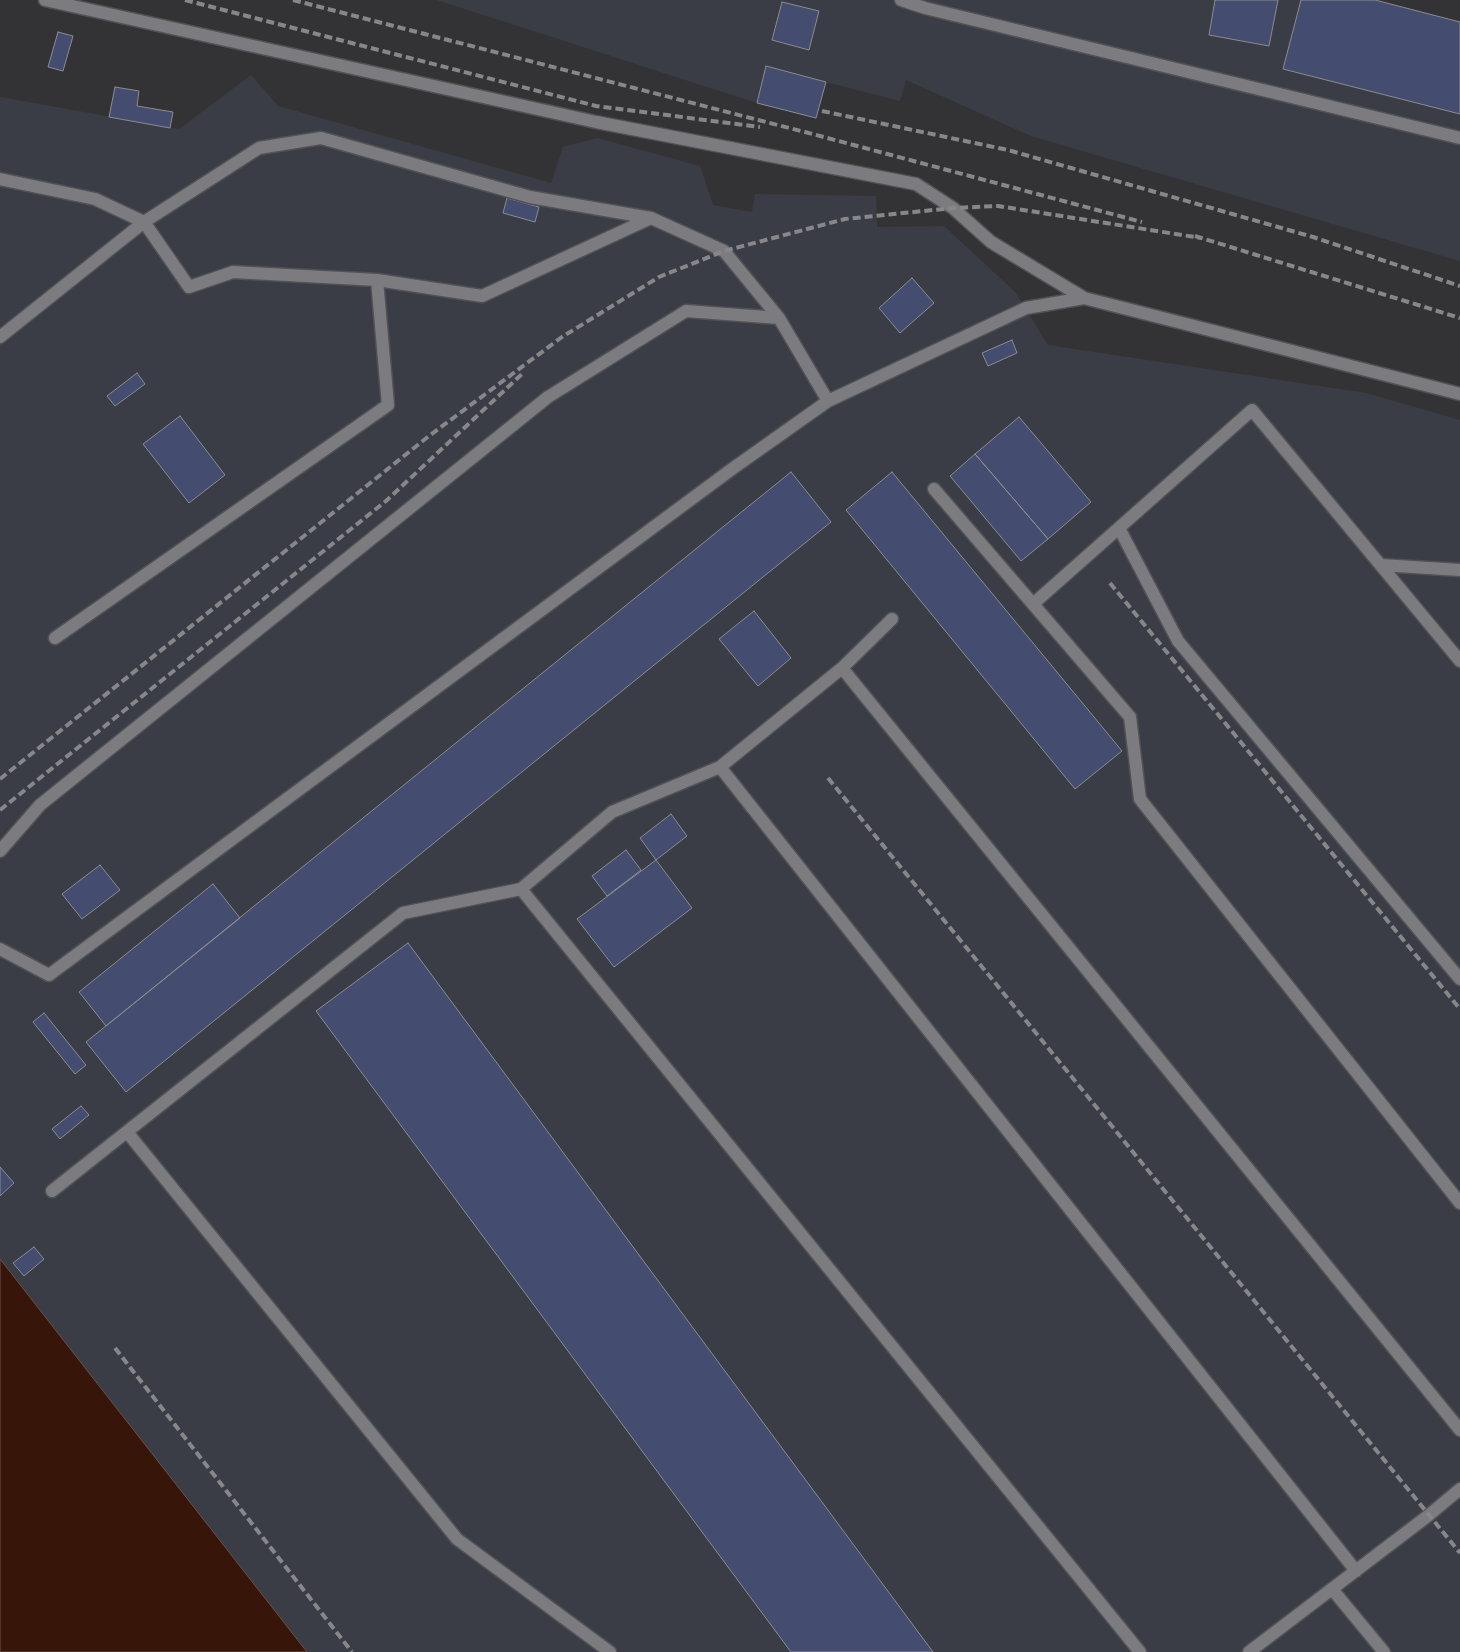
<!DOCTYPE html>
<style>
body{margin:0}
canvas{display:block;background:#333336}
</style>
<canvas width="1460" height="1652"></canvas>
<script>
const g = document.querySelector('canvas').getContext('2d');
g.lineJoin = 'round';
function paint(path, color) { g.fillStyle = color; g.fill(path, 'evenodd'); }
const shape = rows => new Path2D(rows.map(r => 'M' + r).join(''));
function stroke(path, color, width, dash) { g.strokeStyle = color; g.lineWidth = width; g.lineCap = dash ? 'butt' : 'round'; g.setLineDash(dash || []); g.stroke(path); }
paint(shape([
 [437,0,1375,0,1460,22,1460,261,1031,136,906,80,900,101,826,82,816,118,757,103],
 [251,75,278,106,551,183,563,147,597,138,700,166,713,205,752,212,755,194,876,196,877,227,944,226,1015,292,1048,345,1366,393,1460,420,1460,1652,307,1652,0,1259,0,97,179,129]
]), '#3b3d46');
const water = shape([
 [0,1259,307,1652,0,1652,0,1259]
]);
paint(water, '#381509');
stroke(water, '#6a524a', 1);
const building = shape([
 [1215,0,1278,0,1269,46,1209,35,1215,0],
 [1301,0,1375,0,1460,22,1460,114,1283,69,1301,0],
 [782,2,819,11,809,50,772,40,782,2],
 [58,32,73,36,63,71,48,67,58,32],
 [766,66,826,82,816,118,757,103,766,66],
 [115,87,139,91,137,106,173,112,170,128,109,117,115,87],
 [507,198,539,207,535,222,503,213,507,198],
 [912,278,934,303,900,333,879,308,912,278],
 [1012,340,1017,353,988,366,982,353,1012,340],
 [137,373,145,384,115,406,107,396,137,373],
 [180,416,225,475,189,503,143,444,180,416],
 [1019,417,1091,502,1048,539,975,454,1019,417],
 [975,454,1048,539,1021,561,950,476,975,454],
 [791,472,831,522,126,1092,86,1042,791,472],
 [892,472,1122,751,1075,789,846,510,892,472],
 [754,611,791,658,758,686,719,639,754,611],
 [671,814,687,836,656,860,640,838,671,814],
 [626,850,641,870,607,896,592,876,626,850],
 [656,860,692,908,614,967,577,919,656,860],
 [100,865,120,890,82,919,62,894,100,865],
 [213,884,240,918,106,1026,79,992,213,884],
 [408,943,933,1652,791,1652,316,1011,408,943],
 [44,1013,86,1065,75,1074,33,1022,44,1013],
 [81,1106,89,1115,60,1139,52,1129,81,1106],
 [0,1167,14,1183,0,1196,0,1167],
 [34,1247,44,1259,24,1276,13,1263,34,1247]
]);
paint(building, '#444d70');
stroke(building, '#8b8c8f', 1);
const lane = shape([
 [45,0,596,122,916,184,953,208,991,242,1084,298,1460,394],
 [901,0,925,8,1460,138],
 [0,179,95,199,144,222,189,287,233,272,377,280,482,296,651,218],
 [0,337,144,222,259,148,321,138,530,197,651,218,724,251,779,318],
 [934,489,1130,717,1140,799,1460,1203],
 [1119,528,1178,641,1460,979],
 [1381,565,1460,570],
 [1033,604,1252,410,1460,661],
 [55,638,388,405,377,280],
 [842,668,1460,1430],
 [720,767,1356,1571],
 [0,851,40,805,548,397,686,311,779,318,828,401],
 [521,889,1140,1652],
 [0,949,49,975,732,469,828,401,1026,308,1084,298],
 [127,1132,457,1539,610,1652],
 [52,1191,403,913,521,889,612,812,720,767,842,668,892,619],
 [1332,1589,1384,1652],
 [1249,1652,1429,1515,1460,1489]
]);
stroke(lane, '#515255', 15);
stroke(lane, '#7c7c80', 12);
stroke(shape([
 [185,0,596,106,760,127],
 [293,0,805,132,1142,222],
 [822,111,1008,150,1313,237,1460,286],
 [1195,236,1460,318],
 [1110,583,1460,1009],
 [828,778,1460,1553],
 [0,779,429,436,562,337,659,277,724,251,845,219,953,208,998,206,1201,238],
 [0,810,386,501,522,374],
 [115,1348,352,1652]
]), '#87878a', 4, [8, 4]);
</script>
